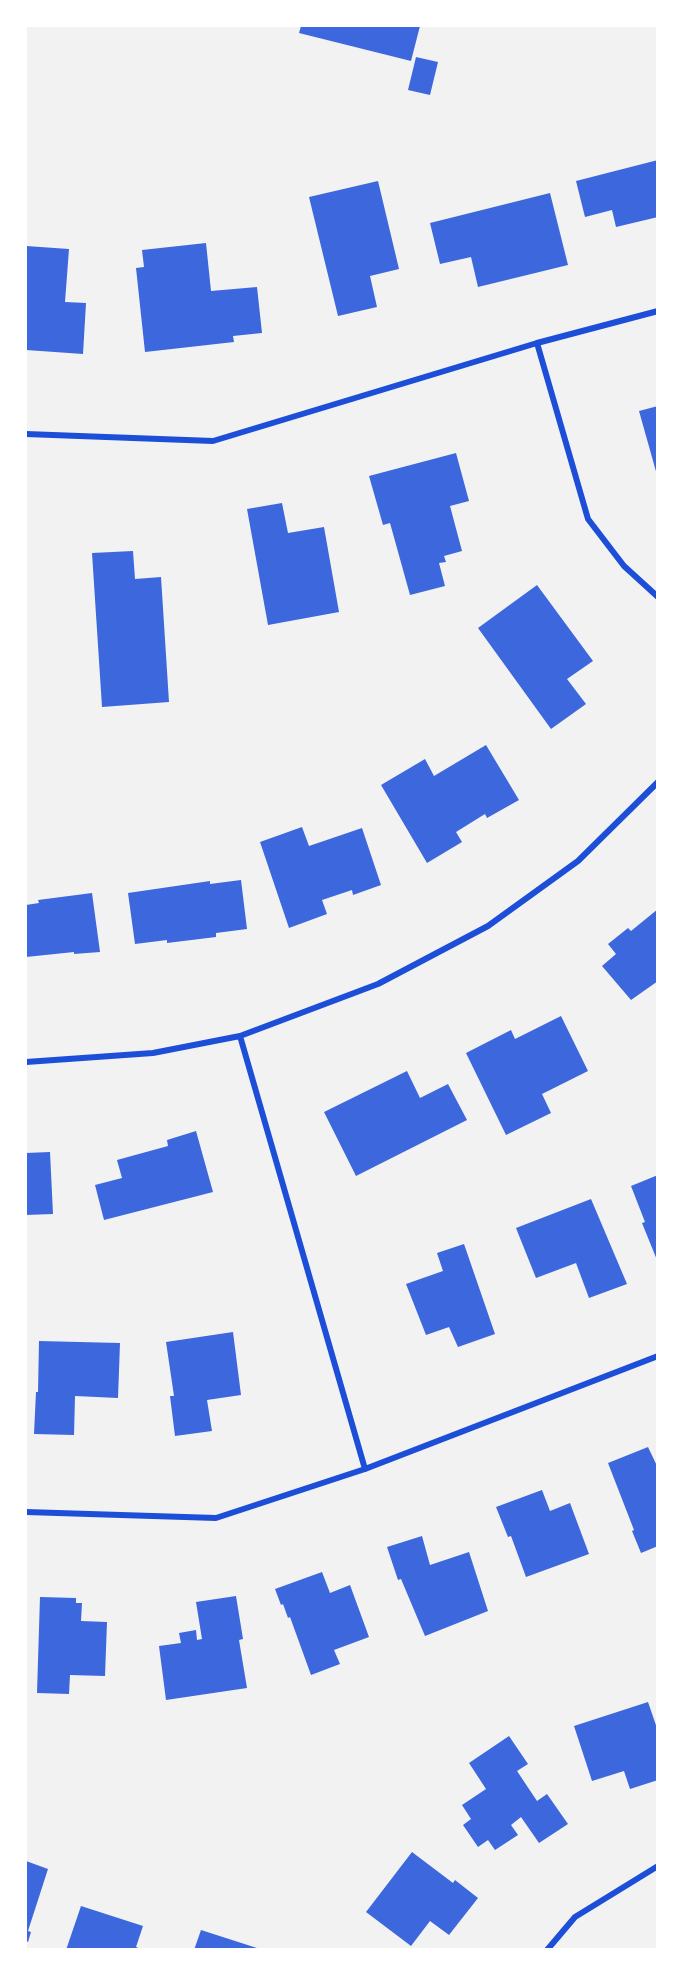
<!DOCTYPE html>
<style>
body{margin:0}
#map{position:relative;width:683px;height:1975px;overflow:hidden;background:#f2f2f2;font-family:"Noto Sans",sans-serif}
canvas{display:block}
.frame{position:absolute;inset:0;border:27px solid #fff;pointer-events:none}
</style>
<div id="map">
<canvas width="683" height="1975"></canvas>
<div class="frame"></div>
</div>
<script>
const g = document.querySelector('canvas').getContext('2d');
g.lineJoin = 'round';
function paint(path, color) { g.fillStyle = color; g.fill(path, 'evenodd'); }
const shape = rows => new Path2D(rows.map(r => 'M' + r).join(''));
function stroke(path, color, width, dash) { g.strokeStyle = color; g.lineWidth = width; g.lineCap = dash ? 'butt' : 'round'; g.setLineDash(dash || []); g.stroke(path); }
paint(shape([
 [301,26,420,26,411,61,299,33],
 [416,57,438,62,430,95,408,90],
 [658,160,658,217,616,227,612,210,585,217,576,181],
 [378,181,399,269,370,276,377,307,338,316,309,197],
 [550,193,568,265,478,287,471,257,440,264,430,223],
 [206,243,211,291,257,287,262,333,233,336,234,342,145,352,136,268,144,267,142,250],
 [26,246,69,249,65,302,86,303,83,354,26,350],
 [658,406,658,475,657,475,639,411],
 [456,453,469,501,450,506,462,551,444,556,446,562,439,563,445,586,410,595,390,523,383,525,369,476],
 [282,503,288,533,324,527,339,612,268,625,247,509],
 [133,551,135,579,161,577,169,702,102,707,92,553],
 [537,585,593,661,567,679,586,704,551,729,478,628],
 [486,745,519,800,487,818,485,814,456,832,462,842,427,863,381,785,425,759,434,776],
 [302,827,309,846,362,828,381,885,353,895,352,890,322,900,327,914,289,928,260,842],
 [241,880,247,929,216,933,216,937,167,943,167,940,135,944,128,893,210,881,210,884],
 [92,893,100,952,74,954,74,952,26,957,26,905,39,903,38,900],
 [658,909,658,981,631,1000,602,966,616,954,608,944,628,928,631,931],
 [561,1016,588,1071,542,1094,551,1113,506,1135,466,1053,511,1030,515,1039],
 [407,1071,420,1098,448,1084,467,1120,356,1176,324,1112],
 [196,1131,213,1192,104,1220,95,1185,122,1178,117,1160,168,1146,167,1140],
 [50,1152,53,1214,26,1215,26,1153],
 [658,1175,658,1260,657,1260,642,1223,645,1222,631,1186],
 [591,1199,627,1284,589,1298,576,1263,536,1278,516,1228],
 [464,1244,495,1334,458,1347,449,1327,426,1335,406,1284,443,1271,437,1253],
 [233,1332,241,1395,207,1400,212,1431,175,1436,170,1396,174,1396,166,1342],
 [39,1341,120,1343,118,1398,75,1396,74,1435,34,1434,36,1392,38,1392],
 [648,1447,658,1468,658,1546,641,1553,632,1531,634,1530,608,1463],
 [542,1490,550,1511,570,1503,589,1554,526,1577,511,1536,508,1537,496,1507],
 [422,1536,430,1565,469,1552,488,1611,425,1636,401,1579,398,1580,387,1547],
 [322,1572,330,1593,350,1585,369,1637,334,1650,340,1664,311,1675,290,1617,288,1618,283,1604,281,1605,275,1589],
 [236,1596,243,1639,239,1640,247,1688,166,1700,159,1646,181,1643,179,1633,196,1630,197,1640,202,1639,196,1602],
 [40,1597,76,1598,76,1603,82,1603,81,1621,107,1622,105,1676,70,1675,69,1694,37,1693],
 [648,1702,658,1731,658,1780,630,1789,624,1771,592,1781,574,1726],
 [509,1736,528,1764,517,1771,537,1801,547,1794,568,1824,539,1843,521,1817,511,1825,518,1835,495,1850,488,1840,478,1847,463,1825,471,1819,462,1805,486,1789,469,1763],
 [412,1852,453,1883,455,1880,478,1898,449,1935,430,1921,411,1946,366,1912],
 [26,1861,48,1869,28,1931,31,1932,28,1942,26,1941],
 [81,1906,143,1926,136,1947,143,1950,66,1950],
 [201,1930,260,1949,260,1950,194,1950]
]), '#3d67dc');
stroke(shape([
 [537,343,588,519,624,566,658,597],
 [26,434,213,441,537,343,658,311],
 [240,1036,365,1469],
 [26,1062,153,1053,240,1036,378,984,488,926,578,861,658,782],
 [26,1512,216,1518,365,1469,658,1356],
 [547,1950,575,1917,658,1866]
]), '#1d4ed8', 6);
</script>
